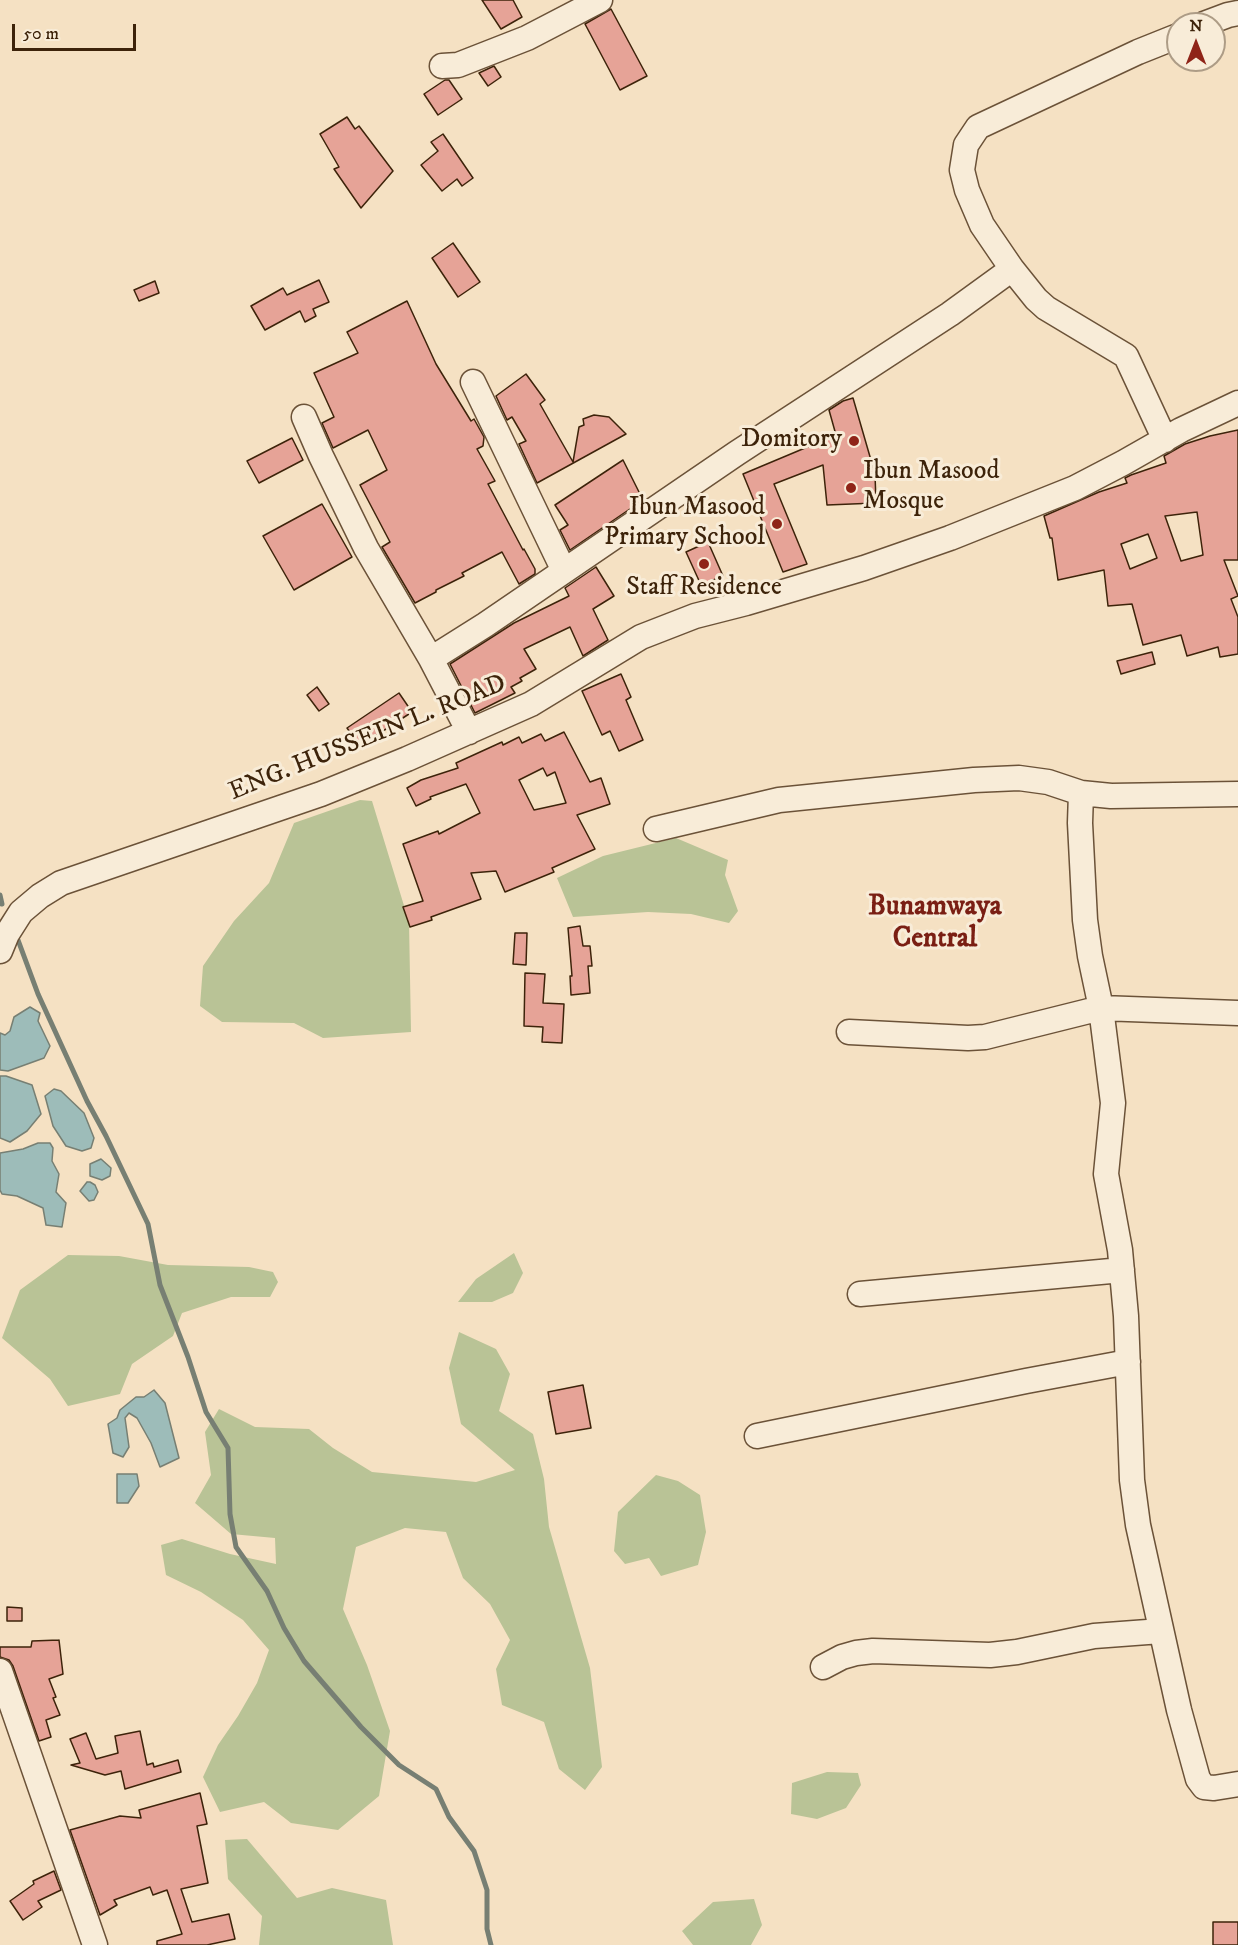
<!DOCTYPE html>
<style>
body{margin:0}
#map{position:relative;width:1238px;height:1945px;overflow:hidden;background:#f5e1c3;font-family:"IM FELL DW Pica",serif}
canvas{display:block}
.north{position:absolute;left:1166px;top:12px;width:60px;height:60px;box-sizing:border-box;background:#f8ecd8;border:2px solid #ad9c86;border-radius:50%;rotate:0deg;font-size:16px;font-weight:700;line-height:24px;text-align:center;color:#3d230a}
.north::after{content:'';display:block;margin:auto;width:21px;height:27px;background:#8f2418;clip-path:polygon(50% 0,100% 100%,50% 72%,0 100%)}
.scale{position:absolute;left:12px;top:24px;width:124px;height:27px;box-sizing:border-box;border:3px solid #3d230a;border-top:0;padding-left:8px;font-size:18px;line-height:21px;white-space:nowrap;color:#3d230a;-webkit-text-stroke:4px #f8ecd8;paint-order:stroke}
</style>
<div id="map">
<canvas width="1238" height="1945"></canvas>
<div class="north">N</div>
<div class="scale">50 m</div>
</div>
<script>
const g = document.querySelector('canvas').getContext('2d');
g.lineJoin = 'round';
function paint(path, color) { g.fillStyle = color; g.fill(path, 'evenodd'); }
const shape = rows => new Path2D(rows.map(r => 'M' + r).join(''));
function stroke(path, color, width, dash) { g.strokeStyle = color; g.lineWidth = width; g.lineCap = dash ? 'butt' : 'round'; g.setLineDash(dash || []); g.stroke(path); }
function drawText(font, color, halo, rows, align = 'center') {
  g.font = font + ' "IM FELL DW Pica",serif'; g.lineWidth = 6; g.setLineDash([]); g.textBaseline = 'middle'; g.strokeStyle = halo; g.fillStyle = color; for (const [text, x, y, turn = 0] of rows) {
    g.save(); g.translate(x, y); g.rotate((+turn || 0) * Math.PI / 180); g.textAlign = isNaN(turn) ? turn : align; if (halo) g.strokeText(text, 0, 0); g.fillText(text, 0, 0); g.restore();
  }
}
paint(shape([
 [360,800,372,801,409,922,411,1032,323,1038,294,1023,222,1022,200,1006,203,966,234,921,269,883,294,823],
 [676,838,728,860,725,875,738,911,729,923,691,914,648,912,573,917,557,878,603,856],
 [514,1253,523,1273,513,1293,492,1302,458,1302,476,1279],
 [68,1255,119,1256,168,1265,249,1267,273,1272,278,1282,270,1297,231,1297,182,1313,173,1336,132,1364,120,1394,68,1406,50,1379,2,1338,20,1290],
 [459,1332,496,1349,510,1374,499,1411,533,1434,544,1479,549,1527,590,1668,602,1767,585,1790,559,1769,544,1722,502,1705,496,1669,510,1640,490,1604,463,1578,446,1532,405,1528,356,1547,343,1609,367,1665,390,1731,379,1796,338,1830,291,1823,264,1802,220,1812,203,1777,218,1745,238,1716,257,1683,269,1650,243,1620,201,1592,166,1575,161,1545,182,1539,230,1554,276,1564,275,1538,231,1534,195,1503,211,1475,205,1432,219,1409,255,1427,309,1429,333,1448,372,1472,476,1482,515,1470,461,1424,449,1368],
 [656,1475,678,1481,700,1495,706,1532,698,1565,661,1576,649,1558,625,1564,614,1551,618,1512],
 [827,1772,858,1773,861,1785,846,1808,817,1819,791,1814,792,1783],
 [247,1839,297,1898,332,1888,386,1900,393,1945,259,1945,262,1916,228,1879,225,1840],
 [754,1899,762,1925,751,1945,693,1945,682,1931,713,1902]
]), '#b9c396');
const water = shape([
 [30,1007,40,1013,38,1021,50,1046,44,1058,8,1071,0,1070,0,1033,5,1035,10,1031,14,1017,30,1007],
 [0,1076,6,1076,32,1085,41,1114,27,1131,10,1142,0,1138,0,1076],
 [54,1089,61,1091,84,1113,94,1138,91,1148,82,1151,66,1146,53,1126,45,1096,54,1089],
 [38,1143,50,1143,53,1148,52,1161,59,1174,56,1192,66,1203,62,1227,46,1225,43,1208,17,1196,2,1194,0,1190,0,1153,23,1149,38,1143],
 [101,1159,111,1168,110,1176,102,1180,90,1176,90,1164,101,1159],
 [87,1182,90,1182,95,1185,98,1192,94,1200,89,1201,80,1191,87,1182],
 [154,1390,165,1403,179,1458,160,1467,151,1443,137,1418,129,1413,125,1418,129,1447,123,1457,113,1453,108,1424,117,1418,120,1410,136,1397,144,1397,154,1390],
 [117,1474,137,1474,139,1486,128,1503,117,1503,117,1474]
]);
paint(water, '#9dbcb9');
stroke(water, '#777f73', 1.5);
stroke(shape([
 [0,895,2,904],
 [18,940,38,994,87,1101,106,1136,148,1224,160,1285,188,1357,206,1412,228,1448,230,1514,236,1547,267,1591,284,1628,304,1661,361,1727,399,1765,436,1789,449,1817,474,1851,487,1890,487,1929,491,1945]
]), '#777f73', 5);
const building = shape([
 [482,0,513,0,522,17,501,29,482,0],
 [611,9,647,76,620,90,585,24,611,9],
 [494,66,501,77,488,86,479,73,494,66],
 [445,80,449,80,462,99,438,115,424,94,445,80],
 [347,117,355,129,359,126,393,171,361,208,334,169,339,167,320,134,347,117],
 [443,134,473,178,462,186,457,179,442,191,421,165,438,151,431,142,443,134],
 [453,243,480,282,458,297,432,258,453,243],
 [319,280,329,302,313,309,316,316,305,322,300,311,265,330,251,306,283,288,287,295,319,280],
 [155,281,159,293,139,301,134,290,155,281],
 [407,301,436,364,471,421,474,419,484,437,483,446,477,449,495,481,488,484,523,550,524,549,535,569,535,574,519,584,502,552,462,573,464,576,436,590,436,592,415,603,382,547,390,542,360,485,387,470,368,430,333,448,322,423,334,417,314,373,358,353,347,332,407,301],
 [526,374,545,400,540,404,573,462,579,427,584,425,583,419,594,415,609,417,626,434,537,483,519,444,526,441,512,417,507,420,496,396,526,374],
 [853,398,875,474,876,503,827,505,823,465,774,484,807,564,783,572,743,474,836,435,829,410,843,401,853,398],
 [1238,430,1238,560,1224,560,1238,596,1231,599,1238,617,1238,654,1220,657,1218,647,1187,656,1181,635,1143,645,1132,604,1108,606,1104,570,1058,580,1052,538,1050,538,1044,516,1099,492,1127,483,1125,478,1131,475,1166,463,1164,456,1185,444,1210,436,1238,430],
 [1197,512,1203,555,1181,561,1165,516,1197,512],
 [1148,534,1157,558,1130,569,1121,544,1148,534],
 [292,438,303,460,259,483,247,461,292,438],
 [623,460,643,500,570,550,560,530,568,525,555,505,623,460],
 [322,504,352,557,294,590,263,536,322,504],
 [708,542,723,576,701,585,686,552,708,542],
 [596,567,614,596,593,609,608,640,583,656,570,627,524,649,536,669,520,678,522,681,511,687,515,693,475,713,450,664,514,623,569,596,565,588,596,567],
 [1152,652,1155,664,1121,674,1117,661,1152,652],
 [621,674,631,697,626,700,643,740,619,751,610,731,602,735,582,691,621,674],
 [317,687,329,704,319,711,307,695,317,687],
 [399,693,412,712,360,746,347,728,399,693],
 [564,732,590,782,601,778,610,804,577,815,595,849,552,868,554,872,505,892,496,871,471,873,481,899,431,917,432,920,410,927,403,907,423,901,403,844,438,831,439,834,480,813,466,784,430,797,431,799,416,806,407,788,421,780,458,768,456,763,502,742,503,745,519,737,522,743,541,734,545,741,564,732],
 [543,768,547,776,555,772,566,803,534,810,519,780,543,768],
 [580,926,583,946,590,946,592,966,588,966,590,993,571,995,570,976,572,976,568,928,580,926],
 [515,933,527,933,526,965,513,964,515,933],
 [525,973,545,974,543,1003,564,1004,562,1043,542,1042,543,1027,524,1026,525,973],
 [583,1385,591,1428,556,1434,548,1392,583,1385],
 [7,1607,22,1608,22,1621,7,1621,7,1607],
 [59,1640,63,1674,49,1679,56,1697,53,1698,60,1715,46,1720,51,1737,39,1741,13,1666,9,1660,0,1657,0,1647,31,1647,32,1641,59,1640],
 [140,1731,147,1765,153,1763,154,1767,178,1760,181,1772,125,1789,121,1771,105,1775,71,1765,80,1763,70,1739,86,1733,96,1759,118,1753,115,1736,140,1731],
 [200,1793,207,1824,197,1826,208,1883,181,1889,192,1922,229,1914,235,1939,207,1945,157,1945,157,1941,182,1934,167,1890,153,1895,150,1887,114,1900,117,1905,100,1915,70,1830,120,1816,141,1818,139,1810,200,1793],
 [54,1871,61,1890,38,1901,42,1907,23,1920,10,1901,34,1884,33,1881,54,1871],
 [1213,1922,1238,1922,1238,1945,1213,1945,1213,1922]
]);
paint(building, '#e6a397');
stroke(building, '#3d230a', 1.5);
const minor = shape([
 [1204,24,1228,15,1238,13],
 [442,66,458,65,527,38,600,0],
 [473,382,564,571],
 [304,417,321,456,366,548,431,659],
 [1165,440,1126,356,1046,308,1036,299,1012,269,982,225,967,190,962,170,966,145,978,127,1138,52,1178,36],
 [469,732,431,659,485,625,737,453,950,314,1012,269],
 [1081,793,1080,823,1085,920,1090,956,1101,1008,1113,1103,1106,1174,1120,1250,1126,1316,1132,1480,1138,1525,1179,1710,1198,1779,1204,1787,1214,1788,1238,1784],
 [656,829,779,800,974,780,1019,778,1048,782,1081,793,1111,796,1238,794],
 [0,951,7,934,21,912,40,896,61,883,321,794,407,759,531,704,641,637,695,616,746,603,864,568,950,538,1075,488,1123,463,1181,430,1238,403],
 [849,1032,968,1038,985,1037,1101,1008,1238,1013],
 [860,1294,1122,1270],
 [757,1436,1026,1381,1128,1362],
 [823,1667,842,1657,856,1653,873,1651,990,1655,1017,1652,1094,1636,1161,1631],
 [0,1671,95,1945]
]);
stroke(minor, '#6b5238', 27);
stroke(minor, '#f8ecd8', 24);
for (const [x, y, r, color] of [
 [854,441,6,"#8f2418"],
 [851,488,6,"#8f2418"],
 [777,524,6,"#8f2418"],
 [704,564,6,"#8f2418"]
]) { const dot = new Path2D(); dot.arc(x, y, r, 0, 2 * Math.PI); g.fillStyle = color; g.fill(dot); stroke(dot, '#f8ecd8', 2); }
drawText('26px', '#3d230a', '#f8ecd8', [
 ["Domitory",842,441],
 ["Ibun Masood",863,473,"left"],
 ["Mosque",863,503,"left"],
 ["Ibun Masood",765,509],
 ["Primary School",765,539],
 ["Staff Residence",704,589,"center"]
], 'right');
drawText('26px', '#3d230a', '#f8ecd8', [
 ["ENG. HUSSEIN L. ROAD",368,739,-22]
]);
drawText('bold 28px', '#7a1f14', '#f8ecd8', [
 ["Bunamwaya",935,908],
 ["Central",935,940]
]);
</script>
